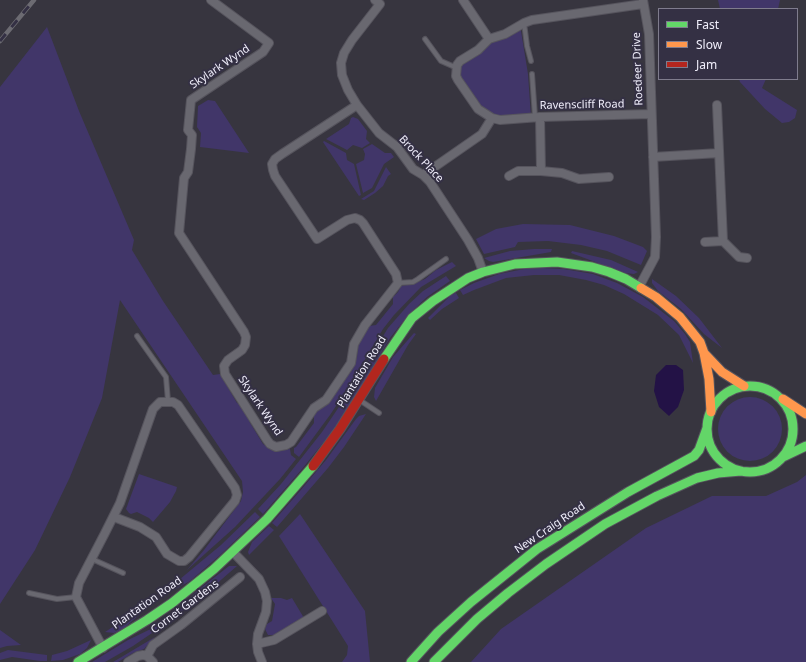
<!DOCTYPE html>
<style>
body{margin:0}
#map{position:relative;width:806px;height:662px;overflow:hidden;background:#37353f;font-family:"Noto Sans",sans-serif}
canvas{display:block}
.legend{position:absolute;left:658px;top:8px;width:140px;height:72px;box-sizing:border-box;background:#343044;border:1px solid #7f7c8d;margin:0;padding:5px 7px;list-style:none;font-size:12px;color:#f0eefb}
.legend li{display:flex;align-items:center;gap:8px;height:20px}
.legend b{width:20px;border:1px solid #7f7c8d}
</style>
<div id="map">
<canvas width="806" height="662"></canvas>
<ul class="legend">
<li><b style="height:5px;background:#63d668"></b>Fast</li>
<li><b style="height:5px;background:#ff974d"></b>Slow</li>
<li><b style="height:5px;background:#b3261e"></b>Jam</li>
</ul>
</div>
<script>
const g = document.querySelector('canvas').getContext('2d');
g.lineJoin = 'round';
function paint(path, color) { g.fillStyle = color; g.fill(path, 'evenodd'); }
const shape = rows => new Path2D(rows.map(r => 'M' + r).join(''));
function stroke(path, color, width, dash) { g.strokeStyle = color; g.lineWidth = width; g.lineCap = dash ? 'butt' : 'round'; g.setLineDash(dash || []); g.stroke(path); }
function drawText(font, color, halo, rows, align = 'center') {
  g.font = font + ' "Noto Sans",sans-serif'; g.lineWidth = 4; g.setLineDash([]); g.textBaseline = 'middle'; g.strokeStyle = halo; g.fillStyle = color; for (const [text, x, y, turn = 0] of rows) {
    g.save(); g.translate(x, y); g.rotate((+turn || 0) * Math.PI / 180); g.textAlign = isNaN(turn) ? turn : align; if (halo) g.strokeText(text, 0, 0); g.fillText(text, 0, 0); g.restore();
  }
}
paint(shape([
 [718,0,780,0,778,9,720,9],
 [517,26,521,31,528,74,531,117,486,115,456,70,460,61],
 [47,27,79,111,134,240,132,250,163,301,213,375,220,374,237,403,241,404,249,417,249,421,263,444,273,450,279,451,290,449,291,455,296,459,280,479,235,527,187,570,204,550,241,501,243,492,242,481,120,300,102,398,70,477,35,550,0,604,0,87],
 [739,79,766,79,762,88,797,110,795,118,789,122,782,123,765,109,740,82],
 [208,100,215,101,249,153,200,147,201,133,197,127,198,106],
 [353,117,358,119,367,131,366,139,370,143,362,148,353,145,347,150,326,139,349,124,351,118],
 [324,141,346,153,347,160,354,164,361,195,359,196,323,142],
 [372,144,385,153,391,153,394,157,384,164,372,188,363,193,356,164,364,160,365,154,363,149],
 [386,167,391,174,388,176,383,186,375,193,364,200,361,199,374,191],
 [523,224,570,225,614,236,643,247,647,251,641,265,607,251,581,245,548,241,518,242,515,247,484,254,476,239,496,229],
 [534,249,552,249,551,252,493,262,489,261,484,258,510,251],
 [572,251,611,260,638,272,634,274,625,273,571,253],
 [452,262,456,266,421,287,394,315,383,329,350,385,330,415,299,457,294,453,294,448,296,447,314,423,314,413,328,404,357,357,358,345,369,326,376,325,393,304,393,297,398,292,401,286,413,284,425,279,436,270],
 [543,268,564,269,593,274,617,283,643,297,674,321,685,334,690,342,693,363,679,335,658,315,624,294,604,285,586,280,559,275,534,275,506,278,474,290,463,295,460,290,474,283,499,274,524,269],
 [446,276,450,281,427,297,408,315,390,338,352,402,331,433,302,469,263,514,258,509,281,484,322,432,349,392,388,328,409,304,423,291],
 [652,279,676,296,699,318,722,348,704,334,681,309,658,291,652,283],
 [456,293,459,298,442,309,430,320,428,318,451,295],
 [414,333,416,334,408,345,376,401,374,397,375,388,393,357],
 '718 429a32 32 0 1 1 64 0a32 32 0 1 1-64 0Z',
 [366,414,344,447,328,468,277,527,272,523,300,491,326,460,356,419,359,416],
 [139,474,177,487,176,491,170,502,153,522,149,518,137,512,131,514,129,513,126,509],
 [806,475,806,662,471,662,501,629,646,528,712,496,766,496,797,482],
 [255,512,260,517,219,556,190,581,163,596,162,594,221,545],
 [300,514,365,611,370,662,342,662,347,655,348,646,279,536],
 [269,526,274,530,249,555,248,552,252,542],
 [229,566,237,566,206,593,177,615,175,613,197,591],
 [271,598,281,598,287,600,292,598,304,618,275,635,268,635,265,629,267,624,272,621,275,604],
 [147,605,148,607,124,628,114,633,105,632],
 [159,625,161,627,133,646,105,662,92,662,128,640],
 [0,630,21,645,7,646,0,648],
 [155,637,144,649,133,653,118,662,113,662],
 [91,640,87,648,80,654,63,660,51,661,52,655,67,651],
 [8,650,47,655,47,661,40,661,12,657,0,660,0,653]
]), '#413669');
paint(shape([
 [666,365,676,365,683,370,684,390,678,407,669,416,659,407,654,391,656,375]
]), '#231246');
const lane = shape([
 [524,23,527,46,531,61],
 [425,39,441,61,457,68],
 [532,74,535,117],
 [398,283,413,282,418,279,446,259],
 [137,336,166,377,168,401],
 [361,401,379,413],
 [92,559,123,573],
 [29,593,57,599,76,597]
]);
const street = shape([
 [211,0,269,43,263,52,191,100,188,130,192,135,191,149,188,172,184,178,179,233,244,332,246,337,245,345,242,350,228,360,224,366,225,374,267,440,270,444,276,447,286,445,291,442,314,408,326,400,351,363,354,344,365,325,398,283,396,274,363,223,360,220,355,218,347,220,317,239,275,176,273,170,272,164,275,159,282,154,357,105],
 [375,0,380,4,352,40,344,53,341,63,342,75,348,90,357,105,379,133,397,147,413,169,423,175,430,182,468,240,478,258,483,272],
 [463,0,489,39],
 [489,39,478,50,460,61,457,65,456,76,458,80,478,109,492,118,500,120,540,117,651,114],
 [489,39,505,34,524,23,532,20,643,4],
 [717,105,723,241],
 [540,117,541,171],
 [653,157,719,153],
 [423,175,482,134,492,118],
 [509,176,518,171,541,171,562,173,579,179,609,177],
 [705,242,723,241,739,257,747,258],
 [639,287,655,257,656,237,649,34,643,0],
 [233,552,259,579,265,592,267,601,266,612,258,634,257,644,258,652,262,662],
 [257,644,274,640,322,611],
 [103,648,76,597,79,583,105,533,120,503,153,409,160,402,173,402,178,405,235,488,237,495,235,501,189,557,184,561,179,561,167,554,156,537,140,527,114,517],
 [147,656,153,645,181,625,240,577],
 [128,662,138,656,143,655,147,656,153,662]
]);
const fast = shape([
 [384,359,412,318,433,301,468,278,483,272,515,264,557,262,592,267,609,272,626,279,641,288],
 '707 429a43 43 0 1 1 86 0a43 43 0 1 1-86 0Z',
 [783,457,806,446],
 [78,662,147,620,172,603,214,569,267,519,313,466],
 [411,662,438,632,471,602,537,549,628,492,694,456,699,450,707,428],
 [434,662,477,619,508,593,546,564,605,524,657,496,697,478,718,473,741,471]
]);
const slow = shape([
 [641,288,656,297,680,317,700,342,704,353,709,379,711,412],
 [704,353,722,372,744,386],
 [783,399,806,414]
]);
const jam = shape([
 [313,466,340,429,384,359]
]);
stroke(lane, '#56545d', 6);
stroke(street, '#56545d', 10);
stroke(fast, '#56545d', 11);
stroke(slow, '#56545d', 11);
stroke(jam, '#56545d', 11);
stroke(lane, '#696870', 4);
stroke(street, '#696870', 8);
stroke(fast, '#63d668', 9);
stroke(slow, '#ff974d', 9);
stroke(jam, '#b3261e', 9);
const rail = shape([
 [0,41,34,0]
]);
stroke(rail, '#6c6b72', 4.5);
stroke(rail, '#343044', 3, [9]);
drawText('11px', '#f0eefb', '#343044', [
 ["Skylark Wynd",220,67,-34],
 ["Roedeer Drive",638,69,-92],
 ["Ravenscliff Road",582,105,-1],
 ["Brock Place",421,159,47],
 ["Plantation Road",362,372,-58],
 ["Skylark Wynd",260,406,56],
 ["New Craig Road",550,528,-34],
 ["Plantation Road",147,603,-35],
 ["Cornet Gardens",185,607,-37]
]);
</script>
